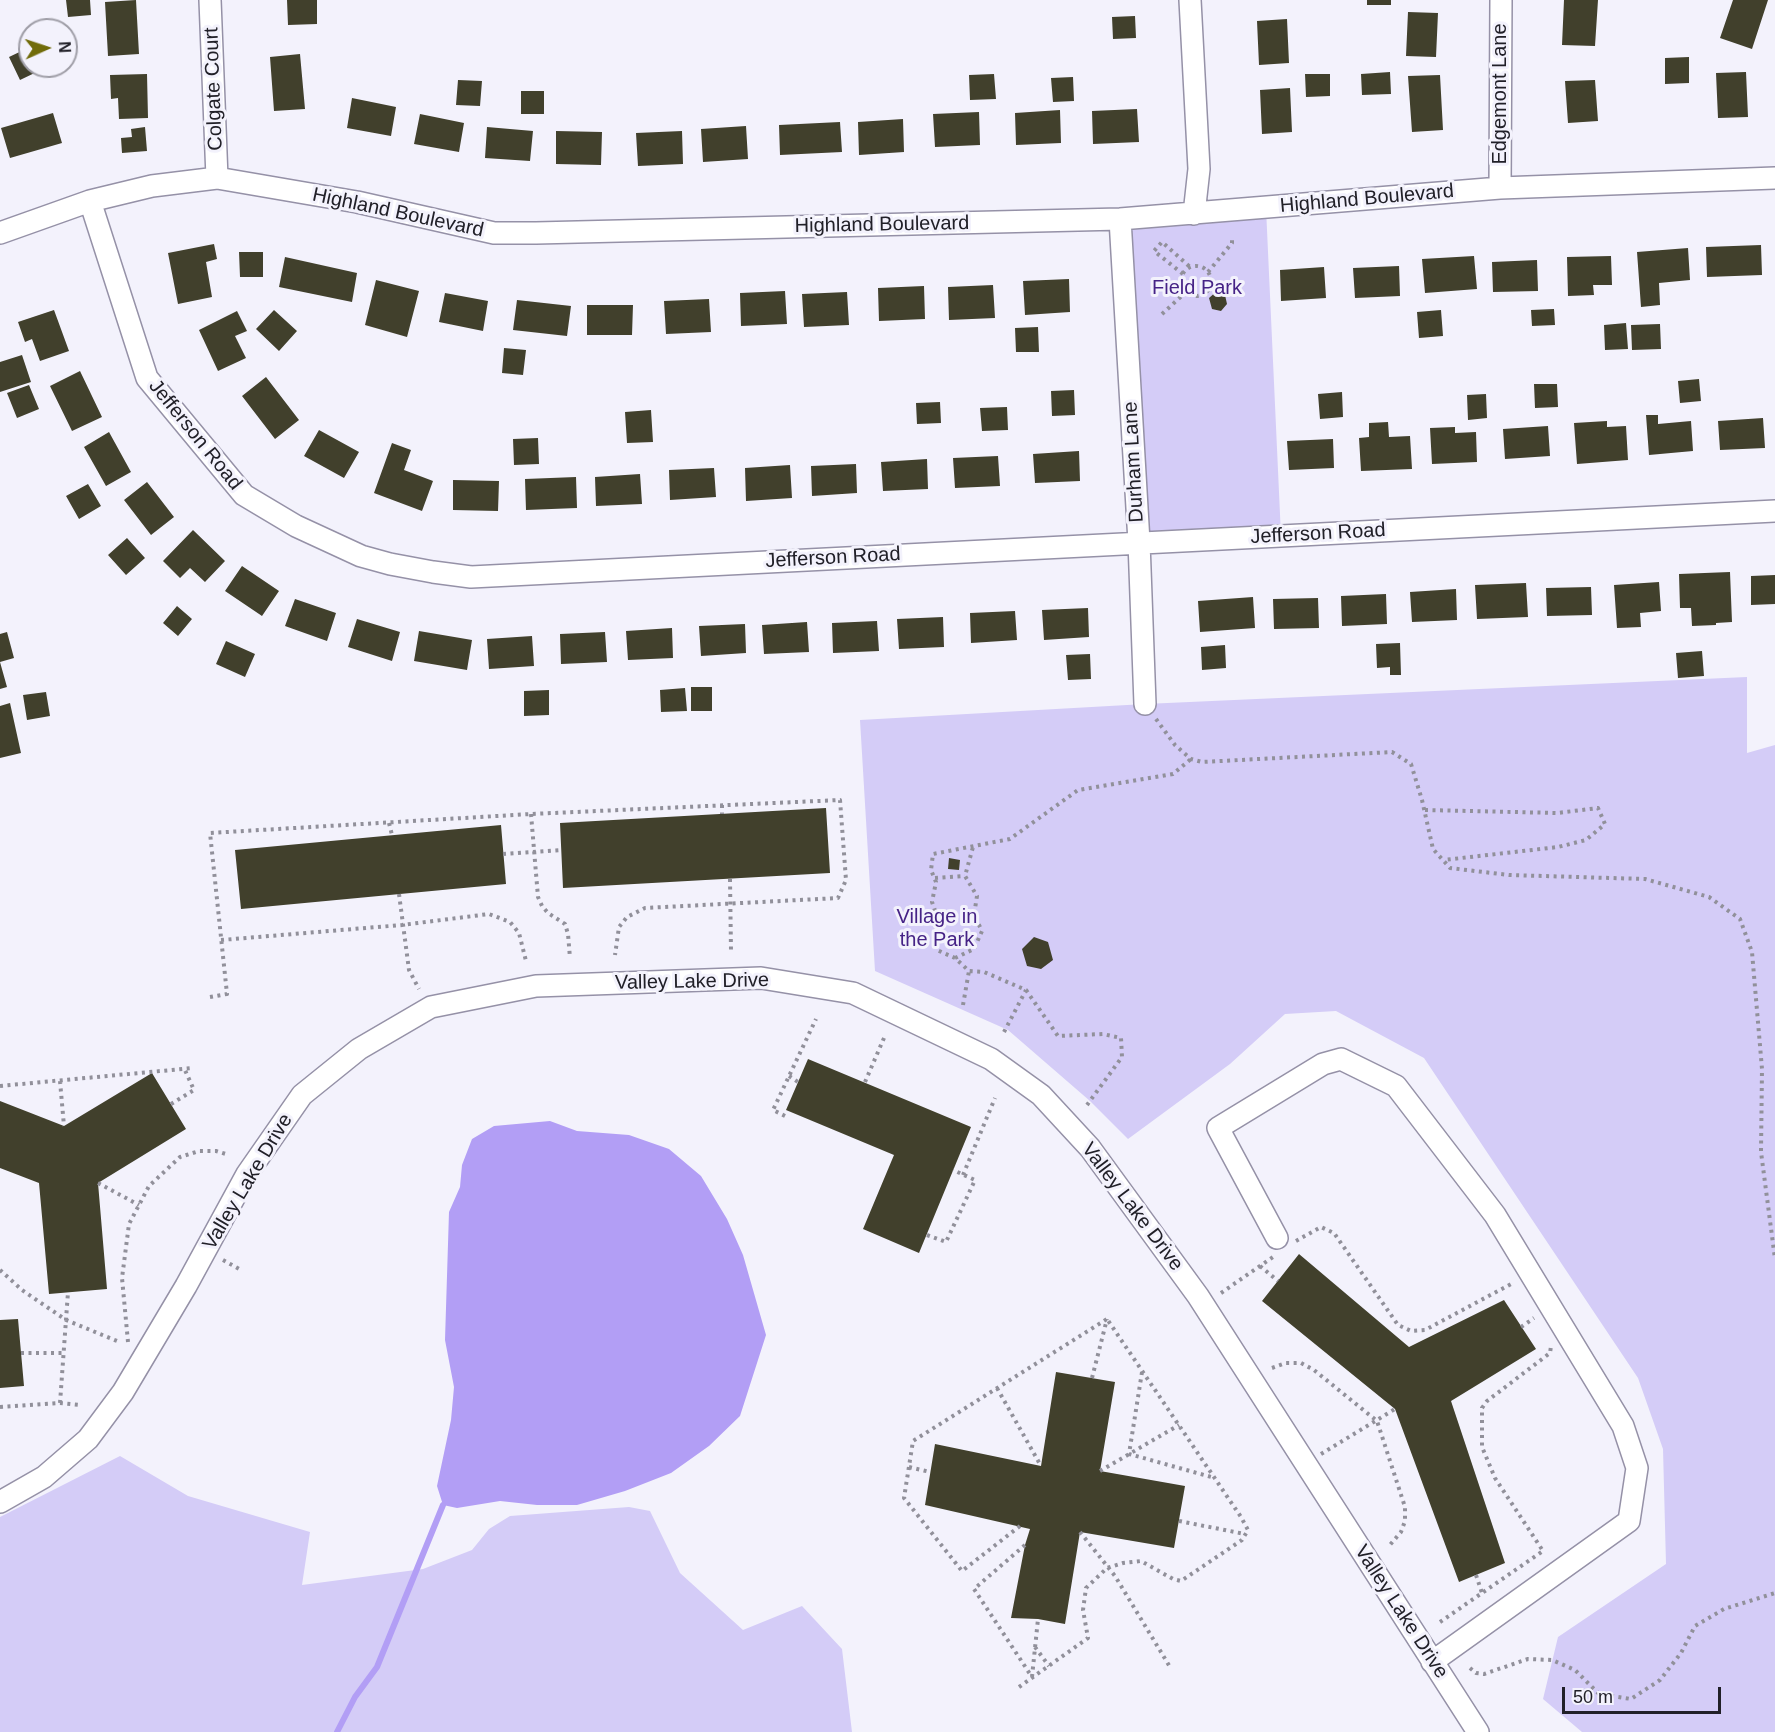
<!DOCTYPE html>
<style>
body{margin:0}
#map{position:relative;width:1775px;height:1732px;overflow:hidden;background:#f3f2fc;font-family:Helvetica,sans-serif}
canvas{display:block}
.north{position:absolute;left:18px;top:18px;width:60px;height:60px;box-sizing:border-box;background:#f3f2fc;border:2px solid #9f9ea7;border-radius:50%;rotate:87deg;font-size:16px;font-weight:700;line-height:24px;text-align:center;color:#212028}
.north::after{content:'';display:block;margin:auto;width:21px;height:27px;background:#716c0a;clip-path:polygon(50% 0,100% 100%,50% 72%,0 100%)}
.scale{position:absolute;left:1562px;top:1687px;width:159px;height:27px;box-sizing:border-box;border:3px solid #212028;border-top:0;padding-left:8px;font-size:18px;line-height:21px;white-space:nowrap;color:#212028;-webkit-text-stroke:4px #f3f2fc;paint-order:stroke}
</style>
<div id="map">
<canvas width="1775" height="1732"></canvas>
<div class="north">N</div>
<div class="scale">50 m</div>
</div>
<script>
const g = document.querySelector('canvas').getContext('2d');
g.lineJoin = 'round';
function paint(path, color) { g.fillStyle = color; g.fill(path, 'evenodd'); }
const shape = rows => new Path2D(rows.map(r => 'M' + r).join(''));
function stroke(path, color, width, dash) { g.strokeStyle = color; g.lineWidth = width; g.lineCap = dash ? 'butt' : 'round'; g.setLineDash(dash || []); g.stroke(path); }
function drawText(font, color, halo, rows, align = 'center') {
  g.font = font + ' Helvetica,sans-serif'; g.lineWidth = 6; g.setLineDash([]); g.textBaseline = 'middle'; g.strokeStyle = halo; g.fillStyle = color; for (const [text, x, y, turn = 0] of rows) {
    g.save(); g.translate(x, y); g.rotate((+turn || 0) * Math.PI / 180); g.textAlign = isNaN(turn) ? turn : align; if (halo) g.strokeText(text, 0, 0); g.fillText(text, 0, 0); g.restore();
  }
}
paint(shape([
 [1266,208,1281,536,1139,542,1120,219],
 [1747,677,1747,753,1775,745,1775,1732,1582,1732,1543,1699,1558,1637,1666,1564,1663,1449,1638,1378,1424,1058,1336,1011,1285,1014,1230,1064,1128,1139,1090,1101,1008,1030,875,971,860,720,1145,704],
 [120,1456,188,1496,310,1532,302,1585,423,1569,472,1550,489,1529,510,1516,629,1507,650,1511,680,1573,743,1630,802,1606,842,1649,852,1732,0,1732,0,1517]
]), '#d4ccf7');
paint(shape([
 [550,1121,577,1131,629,1135,669,1149,701,1176,727,1219,743,1255,766,1335,740,1416,709,1446,671,1473,625,1491,577,1505,537,1505,500,1501,457,1508,443,1505,437,1486,451,1420,454,1387,445,1340,449,1212,460,1187,462,1165,472,1139,494,1126]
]), '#b29ef5');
stroke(shape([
 [337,1732,355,1697,377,1667,443,1505]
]), '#b29ef5', 6);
paint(shape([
 [66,0,90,0,91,15,68,17],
 [136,0,139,54,108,56,105,2],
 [287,0,317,0,317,24,288,25],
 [1367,0,1391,0,1391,5,1367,5],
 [1564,0,1598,0,1595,46,1562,45],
 [1733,0,1768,0,1752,49,1720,38],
 [1408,12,1438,13,1436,57,1406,56],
 [1135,16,1136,38,1113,39,1112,17],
 [1287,19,1289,63,1259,65,1257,21],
 [30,47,30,66,42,66,43,69,20,80,9,57],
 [300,54,305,109,274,111,270,57],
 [1689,57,1689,83,1665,84,1665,58],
 [1390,72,1391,94,1362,95,1361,74],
 [1746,72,1748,117,1718,118,1716,73],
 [147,74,148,118,119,119,118,98,111,99,110,75],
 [994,74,996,99,970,100,969,75],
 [1305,74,1330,74,1330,96,1306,97],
 [1440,75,1443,130,1412,132,1408,76],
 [1073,77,1074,101,1053,102,1051,78],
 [458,80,482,81,480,106,456,105],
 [1595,80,1598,121,1568,123,1565,81],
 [1290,88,1292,132,1262,134,1260,90],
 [521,91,544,91,544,114,521,114],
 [352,98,396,107,391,136,347,128],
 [1137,109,1139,142,1093,144,1092,111],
 [1060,110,1061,143,1016,145,1015,113],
 [979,112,980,145,935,147,933,114],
 [53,113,62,143,10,158,1,128],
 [420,114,464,123,459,152,414,144],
 [903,119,904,152,859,155,858,122],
 [840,122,842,152,780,155,779,125],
 [746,126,748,159,703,162,701,129],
 [145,127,147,151,122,153,121,138,132,137,131,129],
 [487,127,533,131,530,161,485,158],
 [556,131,602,132,601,165,556,164],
 [682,131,683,164,638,166,636,133],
 [214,244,217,259,206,262,212,297,178,304,168,253],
 [1761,245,1762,275,1707,277,1706,247],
 [1688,248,1690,280,1659,283,1660,305,1641,307,1637,252],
 [239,252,263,252,263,277,240,277],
 [1474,256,1477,289,1425,293,1422,259],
 [1611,256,1612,285,1593,285,1594,295,1568,296,1567,257],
 [285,257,357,273,352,302,279,287],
 [1537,260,1538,291,1493,292,1492,262],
 [1399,266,1400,296,1355,298,1353,268],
 [1324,267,1326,298,1281,301,1280,270],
 [1069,279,1070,312,1025,315,1023,281],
 [376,280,419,291,407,337,365,325],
 [993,285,995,318,949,320,948,287],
 [924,286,925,319,879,321,878,288],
 [785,291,787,324,741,326,740,293],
 [1217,291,1225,295,1227,304,1221,311,1212,309,1209,298],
 [847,292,849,325,804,327,802,294],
 [445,293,488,301,483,331,439,322],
 [709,299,711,332,666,334,664,301],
 [517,300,571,306,567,336,513,330],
 [587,305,633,305,632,335,587,335],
 [1554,309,1555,325,1532,326,1531,310],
 [54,310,69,351,40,361,32,339,25,342,18,322],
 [274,310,297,331,279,351,256,329],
 [1441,310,1443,336,1419,338,1417,312],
 [237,311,247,331,235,336,246,358,218,371,199,330],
 [1626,323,1628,349,1605,350,1604,325],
 [1660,324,1661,349,1632,350,1631,325],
 [1038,327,1039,352,1016,352,1015,328],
 [504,348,526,350,523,375,502,373],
 [22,355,31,382,0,392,0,362],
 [80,371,102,417,72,431,50,386],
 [266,377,299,420,275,439,242,396],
 [1699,379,1701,401,1680,403,1678,381],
 [1534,384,1557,384,1558,407,1535,408],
 [29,385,39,409,17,418,7,393],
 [1074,390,1075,415,1052,416,1051,391],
 [1342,392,1343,417,1320,419,1318,394],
 [1486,394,1487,418,1468,420,1467,395],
 [940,402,941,423,917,424,916,403],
 [1007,407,1008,430,982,431,980,408],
 [651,410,653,442,627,443,625,412],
 [1646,415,1658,415,1658,424,1691,421,1693,451,1649,455],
 [1763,418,1765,448,1720,450,1718,421],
 [1607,421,1607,427,1626,426,1628,460,1577,464,1574,423],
 [1388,422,1389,437,1410,436,1412,469,1361,471,1359,438,1369,437,1369,423],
 [1548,426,1550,456,1505,459,1503,429],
 [1455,427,1455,433,1476,432,1477,462,1432,464,1430,428],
 [319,430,359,452,344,478,304,456],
 [109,432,131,472,106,486,84,447],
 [538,438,539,464,514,465,513,439],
 [1333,439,1334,468,1289,470,1287,441],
 [392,443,411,450,404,470,433,481,422,511,374,493],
 [1079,451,1080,481,1035,483,1033,454],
 [998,456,1000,486,955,488,953,458],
 [927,459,928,489,883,491,881,462],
 [856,464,857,493,812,496,811,466],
 [790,465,792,498,746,501,745,468],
 [714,468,716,497,670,500,669,470],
 [640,474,642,504,596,506,595,477],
 [576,477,577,508,526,510,525,479],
 [453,480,499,481,498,511,453,510],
 [147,482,174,517,151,535,124,500],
 [88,484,101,506,79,519,66,496],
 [193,530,225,561,205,582,190,568,180,578,163,561],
 [127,538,145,558,126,575,108,555],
 [242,566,279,591,262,616,225,591],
 [1730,572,1732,622,1716,623,1716,625,1692,626,1691,608,1680,608,1679,574],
 [1775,575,1775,604,1751,605,1751,576],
 [1659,582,1661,611,1640,613,1641,627,1617,628,1614,585],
 [1526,583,1528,617,1477,619,1475,585],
 [1591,587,1592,615,1547,616,1546,588],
 [1456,589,1457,620,1412,622,1410,592],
 [1386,594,1387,624,1342,626,1341,596],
 [1253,597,1255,628,1200,632,1198,601],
 [1318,598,1319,628,1274,629,1273,599],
 [295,599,336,613,327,641,285,626],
 [177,606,192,619,178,636,163,623],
 [1088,608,1089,637,1044,640,1042,610],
 [1015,611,1017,640,971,643,970,613],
 [943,617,944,647,899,649,897,619],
 [357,619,400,632,392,661,348,647],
 [877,621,879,651,833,653,832,623],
 [807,622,809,652,764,654,762,625],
 [745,624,746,653,701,656,699,626],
 [672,628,673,658,628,660,626,631],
 [419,631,472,640,467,670,414,661],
 [7,632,14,658,0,662,0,634],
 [605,632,607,662,561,664,560,634],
 [532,636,534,666,489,669,487,639],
 [226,641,255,654,245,677,216,664],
 [1400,643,1401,675,1390,675,1390,667,1377,668,1376,644],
 [1225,645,1226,668,1202,670,1201,647],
 [1702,651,1704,676,1678,678,1676,653],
 [1090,654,1091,679,1068,680,1066,655],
 [0,662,7,687,0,689],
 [691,687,712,687,712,711,691,711],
 [685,688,687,711,661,712,660,690],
 [549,690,549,715,524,716,524,691],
 [46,692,50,716,27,720,23,695],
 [10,703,21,753,0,758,0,706],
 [826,808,830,873,563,888,560,823],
 [501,825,506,884,241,909,235,850],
 [949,858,960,860,959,870,948,869],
 [1034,937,1048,942,1053,960,1041,969,1027,966,1022,949],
 [808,1059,971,1127,919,1253,863,1229,894,1155,786,1110],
 [152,1073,186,1129,98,1183,107,1289,49,1294,39,1183,0,1168,0,1101,64,1126],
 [1299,1254,1409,1347,1504,1300,1536,1349,1451,1401,1505,1563,1459,1582,1395,1409,1262,1301],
 [18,1319,24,1386,0,1388,0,1320],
 [1056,1372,1115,1382,1100,1471,1185,1486,1174,1548,1080,1532,1065,1624,1038,1619,1011,1618,1025,1545,1030,1529,925,1505,935,1444,1041,1466]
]), '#41402c');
const minor = shape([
 [210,0,217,178],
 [1190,0,1199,169,1194,214],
 [1500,188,1501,0],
 [90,201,147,378,244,495,296,526,361,556,390,564,433,572,471,577,1775,511],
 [1120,219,1139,542,1145,704],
 [0,233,90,201,152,186,217,178,357,202,494,233,536,233,1120,219,1500,188,1775,178],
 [1277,1238,1218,1128,1323,1064,1341,1059,1396,1086,1495,1215,1623,1426,1637,1468,1629,1521,1432,1662],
 [0,1502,44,1477,88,1439,123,1392,186,1286,247,1174,302,1095,359,1049,431,1007,536,986,761,978,853,993,991,1059,1041,1095,1090,1148,1198,1296,1478,1732]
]);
stroke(minor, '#9591a7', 24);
stroke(shape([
 '1181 281a15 15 0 1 1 30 0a15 15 0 1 1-30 0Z',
 [1208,272,1232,243,1232,239],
 [1183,274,1154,251,1162,242,1190,267],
 [1207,290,1212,295],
 [1162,314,1186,292],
 [1156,719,1175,745,1191,759,1202,762,1392,752,1411,764,1422,800,1433,849,1450,868,1509,875,1645,879,1709,897,1740,919,1752,952,1762,1069,1761,1152,1775,1259],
 [722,805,722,814],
 [1425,810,1557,813,1598,808,1605,824,1586,840,1558,847,1444,860],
 [531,814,538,897,542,906,548,913,565,924,568,934,570,958],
 [389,823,392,835],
 [503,854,561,850],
 [935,878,965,876],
 [730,879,731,951],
 [399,894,409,970,419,989],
 [221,940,402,925,489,914,510,922,519,933,526,961],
 [955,958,974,949,982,931,974,915,977,896,965,876,973,847],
 [210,997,227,994,210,833,531,814,840,800,846,880,838,898,645,908,627,917,619,927,615,955],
 [963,1005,969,971],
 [1004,1032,1026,990],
 [789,1076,798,1082],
 [60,1081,64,1126],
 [865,1082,884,1038],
 [0,1086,193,1068],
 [171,1104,194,1090,184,1068],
 [1087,1105,1122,1057,1121,1038,1103,1034,1058,1036,1026,990,984,972,969,971,955,958,937,950,934,934,938,919,932,902,936,882,931,870,933,854,1010,839,1078,790,1173,774,1191,759],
 [785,1116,773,1110,816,1019],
 [963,1175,995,1098],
 [98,1183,139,1205],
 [927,1235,946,1242,975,1180,953,1170],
 [1296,1241,1321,1227,1334,1233,1398,1325,1411,1331,1425,1330,1513,1283],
 [223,1260,241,1270],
 [1260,1266,1278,1281],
 [0,1270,22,1290,66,1320,117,1341],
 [1221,1293,1273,1257],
 [1521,1327,1534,1318],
 [128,1342,122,1278,129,1224,149,1186,180,1157,199,1151,216,1151,229,1155],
 [21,1353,64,1353],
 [1272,1368,1286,1363,1301,1363,1314,1370,1377,1421,1405,1507,1405,1521,1401,1532,1389,1546],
 [1142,1372,1129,1454,1215,1478],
 [1092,1378,1107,1319],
 [997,1388,1041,1466],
 [60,1403,68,1292],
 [0,1407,60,1403,81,1405],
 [1321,1454,1395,1409],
 [909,1467,930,1472],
 [1100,1471,1179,1425],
 [1179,1521,1245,1534],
 [1020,1526,962,1571,904,1498,913,1441,1107,1319],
 [1080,1532,1115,1576,1170,1667],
 [1025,1545,974,1589,1032,1677],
 [1476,1575,1482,1593],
 [1440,1622,1543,1551,1495,1478,1482,1447,1482,1408,1487,1401,1550,1353,1551,1346],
 [1035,1647,1049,1666],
 [1470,1668,1476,1673,1484,1674,1528,1659,1552,1660,1575,1670,1599,1694,1631,1699,1660,1680,1681,1653,1695,1626,1724,1609,1775,1593],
 [1032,1677,1038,1619],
 [1019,1687,1088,1638,1083,1610,1086,1588,1107,1568,1123,1563,1141,1561,1173,1579,1181,1581,1242,1540,1248,1530,1241,1517,1107,1319]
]), '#91909a', 4, [3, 4.5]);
stroke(minor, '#fff', 21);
drawText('20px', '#212028', '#f3f2fc', [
 ["Colgate Court",214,89,-92],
 ["Edgemont Lane",1500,94,-90],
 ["Highland Boulevard",1367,199,-5],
 ["Highland Boulevard",398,213,12],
 ["Highland Boulevard",882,225,-1],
 ["Jefferson Road",195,435,51],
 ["Durham Lane",1134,462,-93],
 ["Jefferson Road",1318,534,-3],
 ["Jefferson Road",833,558,-3],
 ["Valley Lake Drive",692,982,-1],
 ["Valley Lake Drive",248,1182,-59],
 ["Valley Lake Drive",1132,1207,53],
 ["Valley Lake Drive",1401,1612,57]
]);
drawText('20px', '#462386', '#f3f2fc', [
 ["Field Park",1197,288],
 ["Village in",937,917],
 ["the Park",937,940]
]);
</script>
